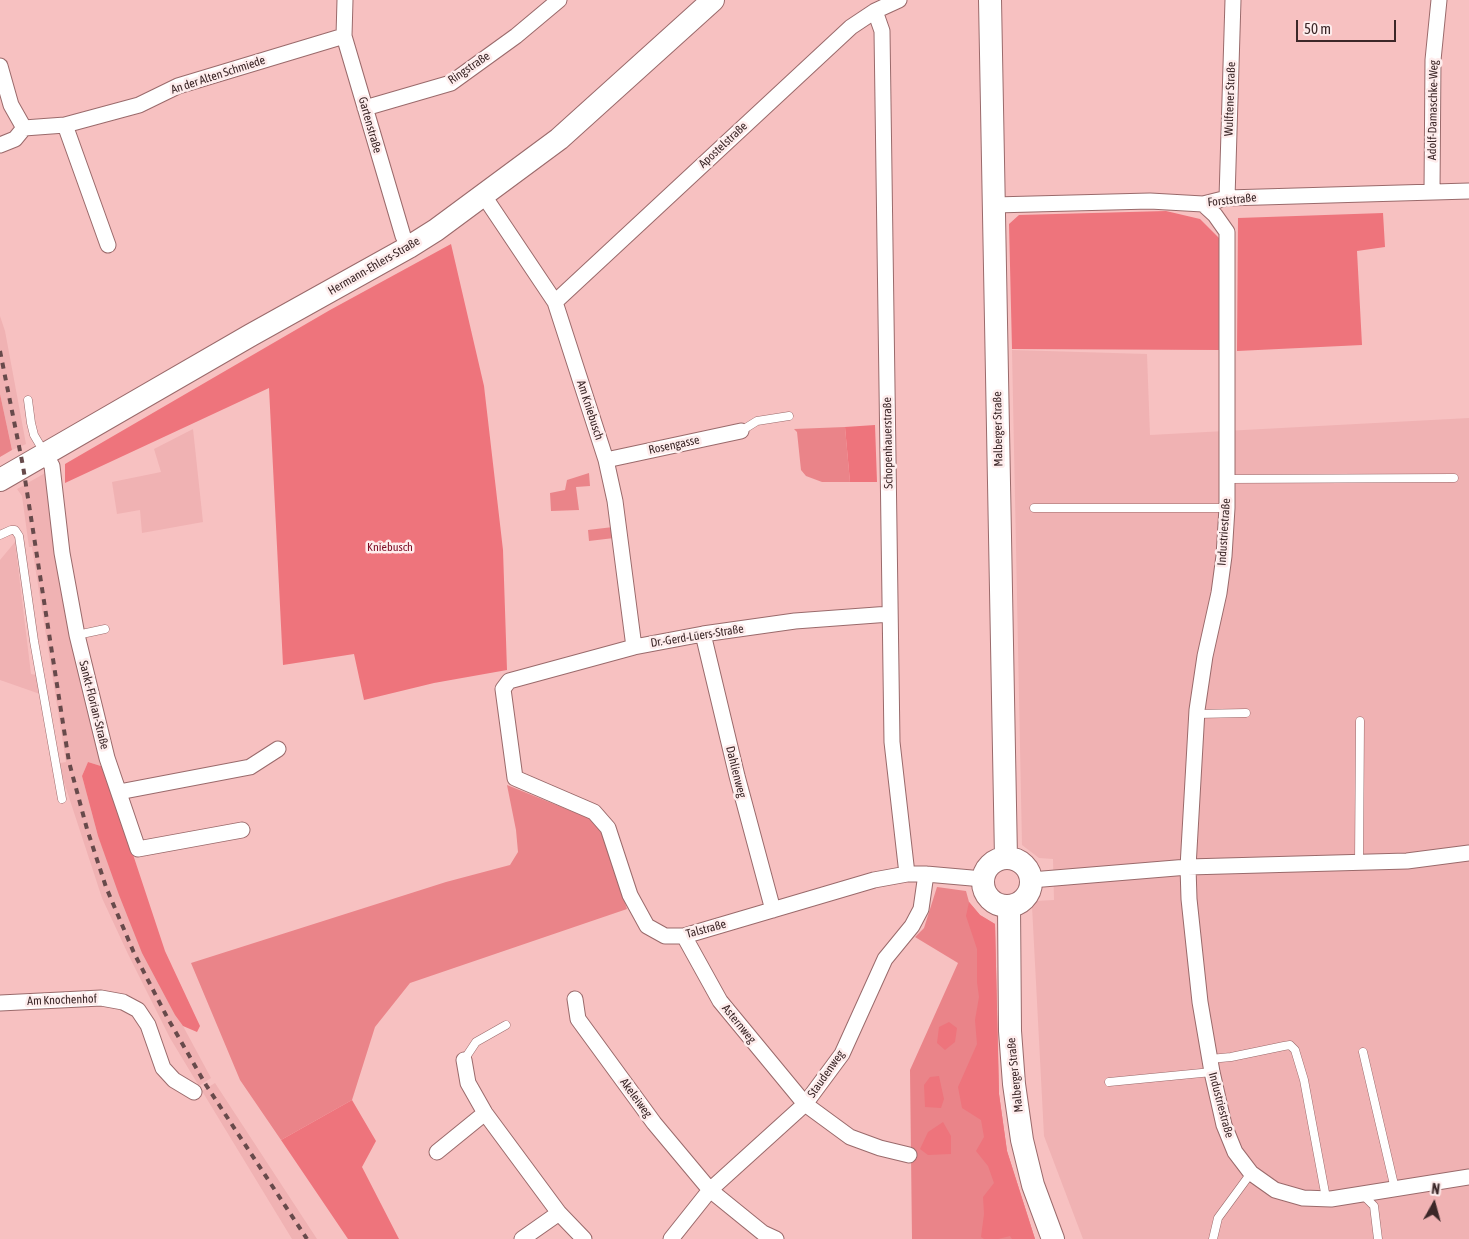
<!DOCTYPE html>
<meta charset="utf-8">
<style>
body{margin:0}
#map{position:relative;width:1469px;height:1239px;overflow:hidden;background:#f7c1c1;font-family:"Asap Condensed",sans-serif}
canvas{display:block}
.north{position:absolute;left:1409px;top:1179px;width:50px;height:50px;-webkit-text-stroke:4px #feeded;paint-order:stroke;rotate:7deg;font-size:14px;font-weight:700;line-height:20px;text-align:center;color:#3c2728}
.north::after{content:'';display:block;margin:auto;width:18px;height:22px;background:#3c2728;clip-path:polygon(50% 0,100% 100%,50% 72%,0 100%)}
.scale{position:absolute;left:1296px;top:20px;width:100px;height:22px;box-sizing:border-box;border:2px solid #3c2728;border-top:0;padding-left:6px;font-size:15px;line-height:18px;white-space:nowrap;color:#3c2728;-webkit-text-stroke:4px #feeded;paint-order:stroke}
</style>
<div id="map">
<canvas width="1469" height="1239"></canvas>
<div class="north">N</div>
<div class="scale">50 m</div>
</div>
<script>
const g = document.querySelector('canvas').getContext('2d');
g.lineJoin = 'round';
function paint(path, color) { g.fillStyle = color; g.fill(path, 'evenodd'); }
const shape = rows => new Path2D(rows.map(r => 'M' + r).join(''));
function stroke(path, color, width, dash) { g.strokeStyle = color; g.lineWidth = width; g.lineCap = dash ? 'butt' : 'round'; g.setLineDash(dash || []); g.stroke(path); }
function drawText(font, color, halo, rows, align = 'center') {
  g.font = font + ' "Asap Condensed",sans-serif'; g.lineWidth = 5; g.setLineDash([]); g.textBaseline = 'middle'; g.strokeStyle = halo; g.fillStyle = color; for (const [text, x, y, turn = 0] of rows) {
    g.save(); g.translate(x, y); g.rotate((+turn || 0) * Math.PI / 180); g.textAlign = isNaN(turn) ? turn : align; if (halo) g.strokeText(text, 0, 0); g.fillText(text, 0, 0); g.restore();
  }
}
paint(shape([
 [0,316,5,331,26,444,12,450,0,394],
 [1012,350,1147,354,1150,435,1469,418,1469,1239,1083,1239,1044,1136,1032,906,1035,901,1054,900,1053,859,1039,858,1022,845],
 [193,429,203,522,142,533,140,510,117,514,112,482,161,472,154,449],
 [47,472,104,767,88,762,82,776,98,836,175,1015,183,1026,211,1078,199,1086,170,1038,128,954,102,898,63,779,60,763,66,762,32,547,29,547,22,496,17,489],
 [15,542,31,674,36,675,40,694,0,680,0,560],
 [215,1083,317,1239,292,1239,202,1091]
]), '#f0b2b3');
paint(shape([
 [0,394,12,450,0,457],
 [845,427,850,482,822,482,806,476,801,470,797,432,794,429],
 [589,473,590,486,576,487,579,510,551,511,550,493,565,490,567,480],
 [613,527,614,538,589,541,588,530],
 [507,785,591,819,603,833,627,909,410,983,375,1027,352,1100,281,1140,240,1080,191,963,446,882,510,865,518,852,516,830],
 [937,887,966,891,969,902,980,915,995,924,999,1094,1007,1151,1035,1239,912,1239,910,1070,958,963,915,937,924,928]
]), '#ea8489');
paint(shape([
 [1166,211,1200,219,1219,238,1222,350,1012,349,1009,224,1019,215],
 [1383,213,1385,247,1357,251,1362,345,1237,351,1238,218],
 [451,244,484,386,503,550,507,670,434,683,364,700,354,654,283,665,269,388,65,483,65,464,330,310],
 [875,425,877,482,850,482,845,427],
 [88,762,104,767,165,951,200,1026,197,1032,183,1026,175,1015,142,953,119,895,98,836,82,776],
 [969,902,980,915,995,924,999,1094,1007,1151,1035,1239,1012,1239,1010,1236,998,1239,984,1239,981,1237,984,1214,983,1197,994,1183,988,1166,976,1151,984,1137,981,1120,962,1108,958,1087,977,1044,975,1020,979,997,977,982,977,949,966,916],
 [949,1022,957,1028,955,1042,945,1050,937,1043,939,1027],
 [939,1076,944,1099,941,1108,925,1107,924,1085,930,1077],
 [352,1100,376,1141,362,1167,399,1239,348,1239,281,1140],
 [943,1122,951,1136,951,1154,928,1155,920,1149,928,1132]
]), '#ee747c');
const lane = shape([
 [28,400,31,423,34,435,44,452],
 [741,431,757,421,789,416],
 [1227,479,1454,478],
 [1034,508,1227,508],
 [0,535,11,530,15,530,19,536,34,641,62,799],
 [77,635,105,629],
 [1197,714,1246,713],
 [1359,863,1360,721],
 [1363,1052,1395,1189],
 [1210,1059,1231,1057,1284,1046,1290,1045,1295,1050,1304,1080,1326,1198],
 [464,1060,476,1042,506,1025],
 [1109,1082,1212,1072],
 [1362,1194,1374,1206,1378,1239],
 [1213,1239,1218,1218,1251,1173]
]);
const street = shape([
 [345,0,344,36,403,236,409,247],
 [875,11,882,31,892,742,907,874],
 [0,66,11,105,24,128,65,125,139,105,178,86,344,36],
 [365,108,451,83,516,36,559,0],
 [65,125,108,245],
 [0,145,15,139,24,128],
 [1432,191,1433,60,1439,0],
 [484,196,555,302,606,460,615,501,634,647],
 [1227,198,1233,0],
 [1203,204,1215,215,1227,232,1227,508,1224,556,1219,593,1205,656,1197,710,1188,867,1189,899,1200,1002,1212,1072,1224,1125,1235,1152,1251,1173,1275,1190,1303,1198,1331,1199,1469,1177],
 [994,205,1150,201,1203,204,1227,198,1469,191],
 [555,302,851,27,875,11,899,0],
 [45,454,52,466,62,553,77,635,107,758,138,849,242,830],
 [606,460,741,431],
 [890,614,795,621,703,634,634,647,509,681,503,689,515,778,594,812,608,828,630,895,647,926,665,936,684,936,874,880,907,874,926,874,983,879],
 [703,634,737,776,773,910],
 [119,792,250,767,278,749],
 [1031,880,1188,867,1407,861,1469,853],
 [684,936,720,1001,805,1104,850,1137,880,1148,909,1155],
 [575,999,578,1019,654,1123,710,1190,763,1233,776,1239],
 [0,1003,101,998,123,1002,138,1010,148,1025,163,1068,174,1080,194,1092],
 [464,1060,468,1083,485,1113,559,1213,584,1239],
 [437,1152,485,1113],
 [522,1239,559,1213],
 [671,1239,710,1190,805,1104,842,1054,885,959,912,926,921,909,926,874]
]);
const secondary = shape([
 [990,0,1006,858],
 [0,480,251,335,409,247,436,230,559,139,713,0],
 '983 882a24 24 0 1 1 48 0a24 24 0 1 1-48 0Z',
 [1009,906,1010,1031,1014,1084,1022,1140,1033,1185,1053,1239]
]);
stroke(lane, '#9a6a6b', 9);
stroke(street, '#9a6a6b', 17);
stroke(secondary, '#9a6a6b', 24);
stroke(lane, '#fff', 8);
stroke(street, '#fff', 15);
stroke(secondary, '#fff', 22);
stroke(shape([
 [0,351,23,466,69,762,87,829,106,887,134,953,167,1017,206,1085,307,1239]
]), '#674a4b', 4, [6, 6]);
drawText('12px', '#3c2728', '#feeded', [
 ["Ringstraße",469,68,-34],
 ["An der Alten Schmiede",218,75,-18],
 ["Wulftener Straße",1230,99,-88],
 ["Adolf-Damaschke-Weg",1433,110,-89],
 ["Gartenstraße",370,125,74],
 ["Apostelstraße",723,145,-43],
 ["Forststraße",1232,200,-6],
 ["Hermann-Ehlers-Straße",374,266,-30],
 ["Am Kniebusch",590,410,72],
 ["Malberger Straße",998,429,-91],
 ["Schopenhauerstraße",888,443,-91],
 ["Rosengasse",674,445,-12],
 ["Industriestraße",1224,532,-86],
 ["Dr.-Gerd-Lüers-Straße",697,636,-9],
 ["Sankt-Florian-Straße",94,705,76],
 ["Dahlienweg",736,772,76],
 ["Talstraße",706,929,-15],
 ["Am Knochenhof",62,1000,-2],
 ["Asternweg",739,1024,51],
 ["Staudenweg",826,1074,-55],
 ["Malberger Straße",1015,1075,-96],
 ["Akeleiweg",636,1098,54],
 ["Industriestraße",1221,1105,75]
]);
drawText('12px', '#7d0b24', '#feeded', [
 ["Kniebusch",390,547]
]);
</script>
